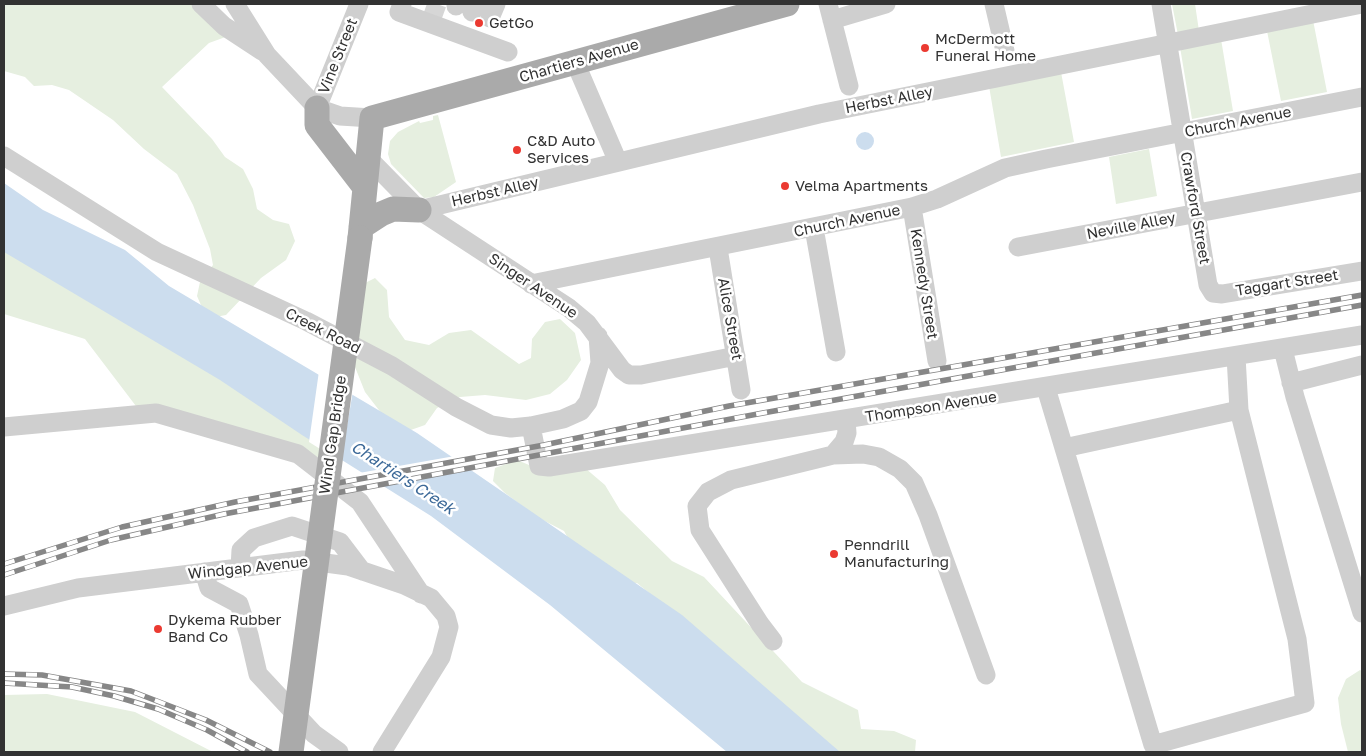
<!DOCTYPE html>
<style>
body{margin:0}
#map{position:relative;width:1366px;height:756px;overflow:hidden;background:#fff;font-family:"Golos Text",sans-serif}
canvas{display:block}
.frame{position:absolute;inset:0;border:5px solid #323232;pointer-events:none}
</style>
<div id="map">
<canvas width="1366" height="756"></canvas>
<div class="frame"></div>
</div>
<script>
const g = document.querySelector('canvas').getContext('2d');
g.lineJoin = 'round';
function paint(path, color) { g.fillStyle = color; g.fill(path, 'evenodd'); }
const shape = rows => new Path2D(rows.map(r => 'M' + r).join(''));
function stroke(path, color, width, dash) { g.strokeStyle = color; g.lineWidth = width; g.lineCap = dash ? 'butt' : 'round'; g.setLineDash(dash || []); g.stroke(path); }
function drawText(font, color, halo, rows, align = 'center') {
  g.font = font + ' "Golos Text",sans-serif'; g.lineWidth = 5; g.setLineDash([]); g.textBaseline = 'middle'; g.strokeStyle = halo; g.fillStyle = color; for (const [text, x, y, turn = 0] of rows) {
    g.save(); g.translate(x, y); g.rotate((+turn || 0) * Math.PI / 180); g.textAlign = isNaN(turn) ? turn : align; if (halo) g.strokeText(text, 0, 0); g.fillText(text, 0, 0); g.restore();
  }
}
paint(shape([
 [4,4,197,4,231,35,209,43,162,87,212,139,225,157,243,169,253,189,257,209,273,220,289,224,295,241,286,260,261,278,226,315,215,317,204,312,197,296,200,282,213,265,210,249,193,205,177,174,144,149,113,120,69,90,52,85,34,86,25,77,4,71],
 [1172,4,1195,4,1199,31,1178,35],
 [1313,20,1327,92,1281,101,1267,31],
 [1221,39,1233,111,1192,119,1180,47],
 [1061,72,1074,142,1001,157,989,86],
 [438,115,456,182,434,197,424,198,391,164,388,154,390,141,398,132,419,121,420,123,433,120,433,116],
 [1149,149,1157,196,1116,204,1109,157],
 [4,214,336,436,326,467,142,414,85,339,4,314],
 [375,278,387,290,389,317,405,340,429,345,449,333,471,330,519,364,531,358,532,339,545,322,560,319,575,333,581,360,567,380,550,394,526,400,485,395,460,397,437,408,425,425,405,432,392,427,365,392,353,362,361,285],
 [517,460,551,474,585,468,605,485,620,510,672,561,704,577,802,682,858,710,861,729,894,731,916,740,915,752,826,752,672,612,637,583,620,588,575,551,564,531,537,517,505,493,493,481,495,468],
 [1360,670,1362,671,1362,752,1348,752,1341,724,1338,698,1346,679],
 [47,694,135,712,213,752,4,752,4,695]
]), '#e6efe0');
paint(shape([
 '856 141a9 9 0 1 1 18 0a9 9 0 1 1-18 0Z',
 [4,183,43,210,125,250,169,286,417,433,682,615,840,752,727,752,550,605,431,516,302,435,220,380,4,252]
]), '#cde');
paint(shape([
 [319,371,353,391,341,462,309,442],
 [455,456,474,469,379,486,359,473]
]), '#fff');
stroke(shape([
 [433,15,437,4]
]), '#d6d6d6', 19, [19, 9]);
stroke(shape([
 [201,4,224,26,262,51],
 [235,4,267,55,317,108,340,116,372,118],
 [402,4,399,12,508,52],
 [828,4,849,86],
 [994,4,1005,51],
 [1161,4,1208,285,1213,293,1222,294,1362,271],
 [456,6,456,4],
 [472,12,476,4],
 [490,18,496,4],
 [832,20,886,4],
 [575,62,618,162],
 [317,108,359,4],
 [4,156,157,252,306,321,392,366,456,407,491,425,511,428,531,426,563,419,581,411,588,402,600,363,598,336],
 [367,157,419,210,569,308,587,323,622,370,629,375,641,375,736,356],
 [912,207,937,361],
 [419,210,819,114,1362,4],
 [814,228,836,352],
 [1018,247,1362,182],
 [718,248,741,390],
 [531,284,912,207,937,199,1005,168,1046,159,1362,97],
 [1283,349,1295,397,1362,613],
 [1291,383,1362,365],
 [1046,388,1153,745,1305,703,1297,639,1239,410,1236,356],
 [531,426,539,466,549,467,1362,335],
 [4,427,156,413,298,454,360,502,421,594],
 [1064,448,1239,410],
 [833,455,863,454,879,457,900,469,914,483,928,515,986,675],
 [240,568,241,550,254,538,292,526,340,542,362,571],
 [204,572,209,588,239,604,249,635,258,674,314,734,339,752],
 [4,606,78,588,303,560,348,566,404,585,431,598,446,616,449,627,441,657,382,752],
 [773,641,760,624,700,530,697,506,708,492,731,480,833,455,844,442,847,433,846,420]
]), '#cfcfcf', 19);
stroke(shape([
 [317,108,317,125,364,186],
 [361,227,381,214,393,209,419,210],
 [360,238,372,118,787,4]
]), '#aaa', 25);
const rail = shape([
 [4,564,122,527,235,502,544,445,729,406,1362,295],
 [4,575,111,540,224,514,763,413,1362,305],
 [4,674,42,675,131,691,206,720,270,752],
 [4,683,72,687,114,696,158,709,207,730,247,752]
]);
stroke(rail, '#878787', 5.5);
stroke(rail, '#fff', 4, [11]);
stroke(shape([
 [291,752,360,238]
]), '#aaa', 25);
for (const [x, y, r, color] of [
 [479,23,5,"#eb3a31"],
 [925,48,5,"#eb3a31"],
 [517,150,5,"#eb3a31"],
 [785,186,5,"#eb3a31"],
 [834,554,5,"#eb3a31"],
 [158,629,5,"#eb3a31"]
]) { const dot = new Path2D(); dot.arc(x, y, r, 0, 2 * Math.PI); g.fillStyle = color; g.fill(dot); stroke(dot, '#fff', 2); }
drawText('15px', '#323232', '#fff', [
 ["GetGo",489,23],
 ["McDermott",935,39],
 ["Funeral Home",935,56],
 ["C&D Auto",527,141],
 ["Services",527,158],
 ["Velma Apartments",795,186],
 ["Penndrill",844,545],
 ["Manufacturing",844,562],
 ["Dykema Rubber",168,620],
 ["Band Co",168,637]
], 'left');
drawText('15px', '#323232', '#fff', [
 ["Vine Street",338,56,-68],
 ["Chartiers Avenue",579,61,-16],
 ["Herbst Alley",889,100,-11],
 ["Church Avenue",1238,122,-11],
 ["Herbst Alley",495,192,-13],
 ["Crawford Street",1195,208,80],
 ["Church Avenue",847,221,-12],
 ["Neville Alley",1131,226,-11],
 ["Taggart Street",1287,283,-9],
 ["Kennedy Street",924,284,81],
 ["Singer Avenue",533,286,34],
 ["Alice Street",730,319,80],
 ["Creek Road",323,331,27],
 ["Thompson Avenue",931,407,-9],
 ["Wind Gap Bridge",333,435,-82],
 ["Windgap Avenue",248,568,-6]
]);
drawText('italic 16px', '#3c6998', '#fff', [
 ["Chartiers Creek",403,478,33]
]);
</script>
